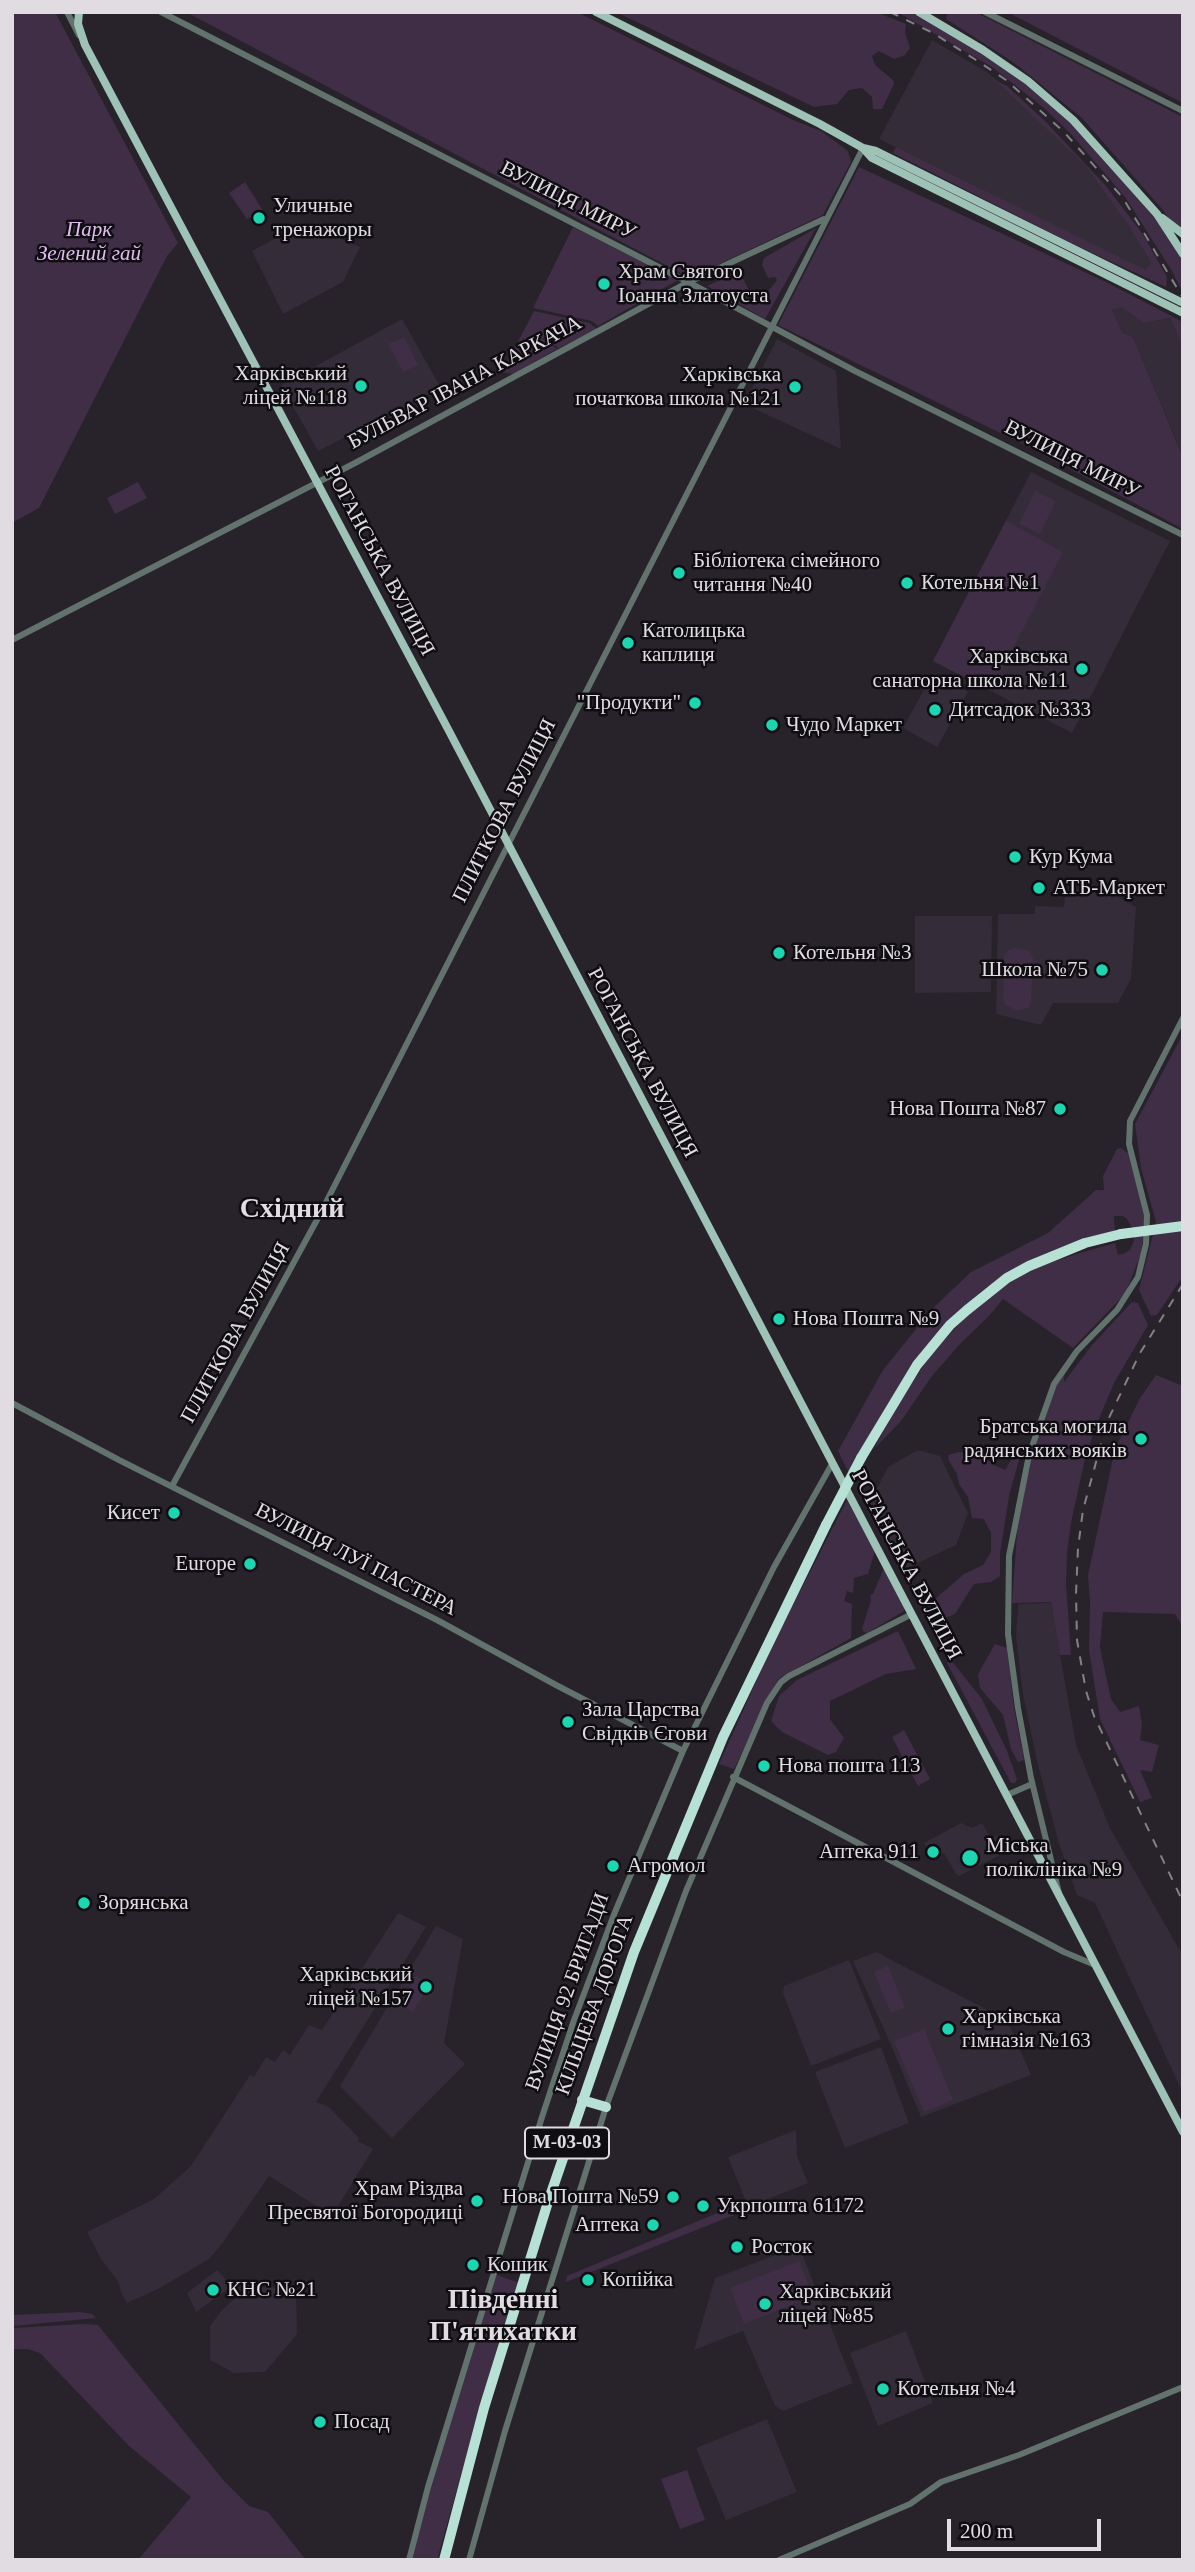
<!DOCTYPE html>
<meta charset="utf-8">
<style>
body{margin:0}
#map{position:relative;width:1195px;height:2572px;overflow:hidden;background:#28222b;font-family:"Times New Roman",serif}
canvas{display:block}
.frame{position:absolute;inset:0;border:14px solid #e0dce1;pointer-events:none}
.scale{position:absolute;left:947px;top:2519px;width:154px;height:32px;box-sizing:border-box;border:4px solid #e0dce1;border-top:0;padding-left:9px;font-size:21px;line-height:24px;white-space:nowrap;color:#e0dce1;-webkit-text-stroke:5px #0f0d11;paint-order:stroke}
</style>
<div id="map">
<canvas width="1195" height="2572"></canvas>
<div class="frame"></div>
<div class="scale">200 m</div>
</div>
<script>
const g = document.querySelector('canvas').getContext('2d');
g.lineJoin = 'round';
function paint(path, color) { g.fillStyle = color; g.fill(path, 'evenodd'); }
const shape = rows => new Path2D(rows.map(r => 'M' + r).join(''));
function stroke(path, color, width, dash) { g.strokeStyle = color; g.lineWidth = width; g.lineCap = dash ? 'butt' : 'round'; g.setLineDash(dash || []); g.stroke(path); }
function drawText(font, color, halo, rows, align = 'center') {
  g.font = font + ' "Times New Roman",serif'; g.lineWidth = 5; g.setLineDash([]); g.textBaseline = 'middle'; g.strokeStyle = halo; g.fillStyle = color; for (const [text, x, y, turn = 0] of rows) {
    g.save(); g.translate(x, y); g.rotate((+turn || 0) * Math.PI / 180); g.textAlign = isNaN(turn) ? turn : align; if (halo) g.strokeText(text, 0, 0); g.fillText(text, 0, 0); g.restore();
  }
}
paint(shape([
 [932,40,987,72,1032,110,1103,183,1151,262,1146,271,879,139],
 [303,223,360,247,343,282,283,314,252,251],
 [1120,306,1144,323,1170,318,1183,348,1183,456,1133,337,1123,333,1112,310],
 [402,319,441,388,318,451,281,385],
 [777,339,836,371,841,449,744,404],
 [1031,472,1170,541,1072,733,933,661],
 [933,673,968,692,937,747,903,728],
 [1104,889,1136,907,1131,979,1118,1003,1053,1003,1041,1025,996,1014,998,914,1035,914,1035,906,1064,907,1066,890],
 [915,916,992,916,991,992,915,993],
 [918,1450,940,1456,968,1513,956,1545,905,1569,870,1502,888,1467],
 [1051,1603,1076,1745,1110,1828,1183,1956,1183,2093,1095,1903,1077,1895,1059,1844,1037,1761,1023,1694,1016,1637,1018,1604],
 [961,1823,972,1828,982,1823,991,1839,998,1835,1004,1847,998,1856,959,1876,956,1874,944,1853,933,1858,924,1843],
 [398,1913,426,1927,316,2102,329,2107,359,2138,358,2141,373,2149,332,2216,269,2176,222,2244,209,2259,160,2288,127,2303,122,2295,118,2281,101,2259,87,2232,154,2199,191,2166,250,2075,254,2077,266,2057,275,2062,283,2050,290,2055,309,2025,322,2030],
 [436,1926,463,1939,444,2043,465,2064,392,2138,340,2086],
 [876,1952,1007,2020,1031,2075,921,2117,888,2038,853,1961],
 [849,1960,881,2039,811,2066,783,1993,784,1986],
 [881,2047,909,2123,845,2148,815,2072],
 [796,2130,797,2156,808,2183,748,2207,728,2157],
 [799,2246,853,2383,783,2411,775,2406,743,2331,694,2350,715,2278],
 [217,2270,232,2286,196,2312,187,2293],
 [248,2287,296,2288,297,2334,265,2372,234,2373,210,2360,210,2326,222,2310],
 [906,2331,933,2403,878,2426,850,2353],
 [767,2419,797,2492,726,2520,696,2448]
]), '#342c38');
paint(shape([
 [12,12,55,12,178,243,167,256,39,508,12,523],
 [186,12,577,12,793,120,821,131,848,151,851,162,823,215,690,278],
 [616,12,876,12,906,24,905,32,910,48,905,55,894,59,879,51,872,56,875,65,893,80,894,84,882,109,873,109,872,97,862,88,849,90,837,104,814,107],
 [913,12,998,62,1062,112,1145,203,1183,256,1183,293,1172,271,1125,197,1070,133,1044,108,992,67,899,13],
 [948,12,975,12,1183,117,1183,239,1163,210,1082,118,1013,62,946,19],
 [1007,12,1183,12,1183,103],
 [995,80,1007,86,1045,121,1106,186,1142,233,1167,277,1166,287,1071,243,893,153,896,147,1146,270,1151,262,1125,220,1085,165],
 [859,167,1106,282,1183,322,1183,348,1170,318,1144,323,1121,307,1112,310,1123,333,1133,337,1183,457,1183,529,1025,445,778,325],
 [245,182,265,214,258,221,254,215,247,219,229,193],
 [573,227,678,280,598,326,592,321,533,308],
 [816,228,765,319,707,286,737,272,742,276,748,289,755,289,759,295,766,294,777,280,775,277,768,278,762,265,764,258],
 [534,311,589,323,597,329,559,348,537,335,557,349,513,374,502,372],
 [404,337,418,365,403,372,388,344],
 [138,482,147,498,115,514,107,498],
 [1035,491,1056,501,1040,534,1019,524],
 [1006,521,1063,552,991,691,933,661],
 [1015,948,1030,951,1033,958,1031,1002,1029,1007,1018,1011,1005,1005,1003,998,1004,956,1008,950],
 [1183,1034,1183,1276,1157,1315,1151,1316,1139,1290,1156,1222,1141,1168,1135,1124],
 [1121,1148,1128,1153,1146,1217,1141,1254,1125,1294,1073,1348,1003,1299,989,1316,959,1345,932,1376,901,1421,874,1449,900,1401,928,1359,963,1319,985,1300,1011,1281,1040,1266,1083,1252,1115,1243,1118,1255,1125,1253,1130,1250,1134,1241,1133,1229,1127,1219,1123,1216,1114,1216,1115,1232,1018,1268,987,1287,967,1303,946,1325,849,1473,838,1451,883,1370,933,1308,971,1272,1048,1233,1096,1190,1104,1190,1103,1176,1117,1149],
 [1132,1302,1138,1303,1148,1325,1114,1383,1095,1428,1084,1463,1071,1523,1067,1553,1066,1584,1071,1655,1060,1655,1051,1602,1012,1603,1018,1520,1033,1448,1056,1384,1065,1368,1064,1382,1092,1345],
 [1156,1375,1183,1386,1183,1627,1175,1614,1103,1612,1100,1648,1111,1699,1120,1712,1139,1706,1142,1724,1140,1740,1159,1745,1152,1772,1140,1770,1152,1798,1140,1802,1100,1719,1089,1650,1090,1603,1088,1575,1115,1449,1140,1398],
 [959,1452,982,1455,994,1465,1005,1470,1016,1452,1019,1460,1009,1496,1000,1554,1000,1576,991,1582,974,1584,955,1614,943,1619,936,1619,935,1599,964,1574,983,1565,991,1552,991,1533,984,1519,972,1518,968,1497,959,1484,957,1474,949,1461,948,1455],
 [847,1500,875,1551,868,1574,854,1578,853,1593,847,1591,844,1601,852,1604,851,1638,778,1679,734,1769,719,1764,775,1640],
 [884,1568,905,1607,904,1611,867,1633,864,1632,862,1629,871,1600,870,1595,873,1594],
 [898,1631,916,1669,886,1674,830,1701,830,1719,844,1738,836,1752,828,1755,782,1732,771,1721,779,1696,797,1680],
 [995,1644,1007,1648,1014,1708,1024,1760,1018,1762,1011,1749,1003,1715,980,1688,978,1674],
 [950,1659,982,1699,1007,1751,1017,1779,1015,1783,1011,1783,947,1663],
 [904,1730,930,1779,918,1786,892,1737],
 [888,1966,905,2008,891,2013,874,1972],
 [416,1976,430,1984,413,2012,399,2004],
 [924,2029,953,2100,924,2112,894,2041],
 [741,2203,744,2211,566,2282,567,2276],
 [799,2261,813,2296,744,2324,730,2288],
 [494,2274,520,2283,499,2341,437,2560,410,2560,428,2487],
 [80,2312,92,2314,96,2318,12,2326,12,2315],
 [84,2324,98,2325,224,2481,249,2506,268,2512,306,2560,138,2560,191,2497,129,2446,40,2353,28,2349,12,2349,12,2328],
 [687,2470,705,2520,680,2529,661,2479]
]), '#3f2e46');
stroke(shape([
 [67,12,79,35],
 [161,12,688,282,855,371,1183,535],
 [985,12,1183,111],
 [12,640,357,462,685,284,824,219],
 [12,1403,119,1460,437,1620,556,1685,683,1751],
 [172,1486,318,1218,863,148],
 [733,1777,1064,1952,1095,1965],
 [1007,1795,1032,1784],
 [1059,1893,1031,1778,1018,1708,1008,1634,1009,1556,1029,1455,1054,1384,1077,1351,1117,1310,1138,1277,1146,1244,1147,1215,1129,1144,1130,1121,1183,1018],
 [409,2560,428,2487,542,2117,574,2020,615,1912,683,1751,774,1567,832,1464],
 [469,2560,505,2431,606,2107,686,1891,767,1703,781,1682,789,1676,912,1614],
 [779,2560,910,2504,941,2482,1019,2455,1183,2387]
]), '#62736d', 6);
stroke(shape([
 [79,12,78,24,85,45,449,731,1183,2132],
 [596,12,820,124,863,148,876,151,1183,303],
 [919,12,983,50,1028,81,1073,120,1157,214,1183,254],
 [863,148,872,158,1183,313],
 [1162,218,1183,234]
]), '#9fc2b7', 8);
stroke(shape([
 [861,1458,917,1365,950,1325,967,1310,1007,1278,1029,1266,1085,1243,1121,1234],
 [582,2100,606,2107],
 [444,2560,484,2408,548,2202,634,1952,723,1737,826,1525]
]), '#b7e1d4', 10);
stroke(shape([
 [890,12,933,33,976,60,1006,80,1064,132,1123,198,1183,298],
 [1183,1284,1140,1353,1107,1422,1083,1510,1078,1548,1076,1594,1077,1640,1086,1691,1094,1716,1183,1902]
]), '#858087', 2, [9, 9]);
stroke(shape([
 [1121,1234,1183,1226],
 [826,1525,861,1458]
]), '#b7e1d4', 10);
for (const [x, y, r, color] of [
 [259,218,7,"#1cd5b1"],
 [604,284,7,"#1cd5b1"],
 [361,386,7,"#1cd5b1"],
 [795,387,7,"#1cd5b1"],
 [679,573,7,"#1cd5b1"],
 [907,583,7,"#1cd5b1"],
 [628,643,7,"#1cd5b1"],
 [1082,669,7,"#1cd5b1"],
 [695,703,7,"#1cd5b1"],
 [935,710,7,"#1cd5b1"],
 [772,725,7,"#1cd5b1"],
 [1015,857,7,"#1cd5b1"],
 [1039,888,7,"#1cd5b1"],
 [779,953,7,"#1cd5b1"],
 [1102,970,7,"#1cd5b1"],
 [1060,1109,7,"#1cd5b1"],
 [779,1319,7,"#1cd5b1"],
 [1141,1439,7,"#1cd5b1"],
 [174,1513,7,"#1cd5b1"],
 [250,1564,7,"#1cd5b1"],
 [568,1722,7,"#1cd5b1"],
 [764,1766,7,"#1cd5b1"],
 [933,1852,7,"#1cd5b1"],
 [970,1858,9,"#1cd5b1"],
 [613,1866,7,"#1cd5b1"],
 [84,1903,7,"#1cd5b1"],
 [426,1987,7,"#1cd5b1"],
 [948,2029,7,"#1cd5b1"],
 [673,2197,7,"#1cd5b1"],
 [477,2201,7,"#1cd5b1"],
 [703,2206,7,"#1cd5b1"],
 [653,2225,7,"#1cd5b1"],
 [737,2247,7,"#1cd5b1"],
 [473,2265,7,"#1cd5b1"],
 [588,2280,7,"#1cd5b1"],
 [213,2290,7,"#1cd5b1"],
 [765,2304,7,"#1cd5b1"],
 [883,2389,7,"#1cd5b1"],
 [320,2422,7,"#1cd5b1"]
]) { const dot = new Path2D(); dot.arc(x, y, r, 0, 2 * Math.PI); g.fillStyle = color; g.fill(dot); stroke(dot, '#0f0d11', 2.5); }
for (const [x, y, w] of [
 [567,2143,84]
]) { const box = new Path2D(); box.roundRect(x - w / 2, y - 15.5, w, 31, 5); g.fillStyle = '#0f0d11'; g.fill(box); stroke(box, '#e0dce1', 2); }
drawText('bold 19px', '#e0dce1', null, [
 ["М-03-03",567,2143]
]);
drawText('21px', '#e0dce1', '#0f0d11', [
 ["ВУЛИЦЯ МИРУ",568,201,27],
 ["БУЛЬВАР ІВАНА КАРКАЧА",465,383,-28],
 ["ВУЛИЦЯ МИРУ",1072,460,27],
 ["РОГАНСЬКА ВУЛИЦЯ",379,561,62],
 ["ПЛИТКОВА ВУЛИЦЯ",505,811,-63],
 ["РОГАНСЬКА ВУЛИЦЯ",642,1063,62],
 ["ПЛИТКОВА ВУЛИЦЯ",236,1333,-61],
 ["ВУЛИЦЯ ЛУЇ ПАСТЕРА",356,1560,27],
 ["РОГАНСЬКА ВУЛИЦЯ",906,1565,62],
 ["ВУЛИЦЯ 92 БРИГАДИ",568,1992,-70],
 ["КІЛЬЦЕВА ДОРОГА",595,2005,-70]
]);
drawText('21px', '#e0dce1', '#0f0d11', [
 ["Уличные",273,206],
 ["тренажоры",273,230],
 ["Храм Святого",618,272],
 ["Іоанна Златоуста",618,296],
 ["Харківський",347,374,"right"],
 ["ліцей №118",347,398,"right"],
 ["Харківська",781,375,"right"],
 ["початкова школа №121",781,399,"right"],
 ["Бібліотека сімейного",693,561],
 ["читання №40",693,585],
 ["Котельня №1",921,583],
 ["Католицька",642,631],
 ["каплиця",642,655],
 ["Харківська",1068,657,"right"],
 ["санаторна школа №11",1068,681,"right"],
 ["\"Продукти\"",681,703,"right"],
 ["Дитсадок №333",949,710],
 ["Чудо Маркет",786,725],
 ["Кур Кума",1029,857],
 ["АТБ-Маркет",1053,888],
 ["Котельня №3",793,953],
 ["Школа №75",1088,970,"right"],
 ["Нова Пошта №87",1046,1109,"right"],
 ["Нова Пошта №9",793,1319],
 ["Братська могила",1127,1427,"right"],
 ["радянських вояків",1127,1451,"right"],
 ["Кисет",160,1513,"right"],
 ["Europe",236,1564,"right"],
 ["Зала Царства",582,1710],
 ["Свідків Єгови",582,1734],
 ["Нова пошта 113",778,1766],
 ["Міська",986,1846],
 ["поліклініка №9",986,1870],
 ["Аптека 911",919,1852,"right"],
 ["Агромол",627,1866],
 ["Зорянська",98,1903],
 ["Харківський",412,1975,"right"],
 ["ліцей №157",412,1999,"right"],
 ["Харківська",962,2017],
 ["гімназія №163",962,2041],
 ["Храм Різдва",463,2189,"right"],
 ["Пресвятої Богородиці",463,2213,"right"],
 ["Нова Пошта №59",659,2197,"right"],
 ["Укрпошта 61172",717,2206],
 ["Аптека",639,2225,"right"],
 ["Росток",751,2247],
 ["Кошик",487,2265],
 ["Копійка",602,2280],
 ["КНС №21",227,2290],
 ["Харківський",779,2292],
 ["ліцей №85",779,2316],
 ["Котельня №4",897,2389],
 ["Посад",334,2422]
], 'left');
drawText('italic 21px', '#e0bdef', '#0f0d11', [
 ["Парк",89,230],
 ["Зелений гай",89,254]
]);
drawText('bold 28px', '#e0dce1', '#0f0d11', [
 ["Східний",292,1210],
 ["Південні",503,2301],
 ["П'ятихатки",503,2333]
]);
</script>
